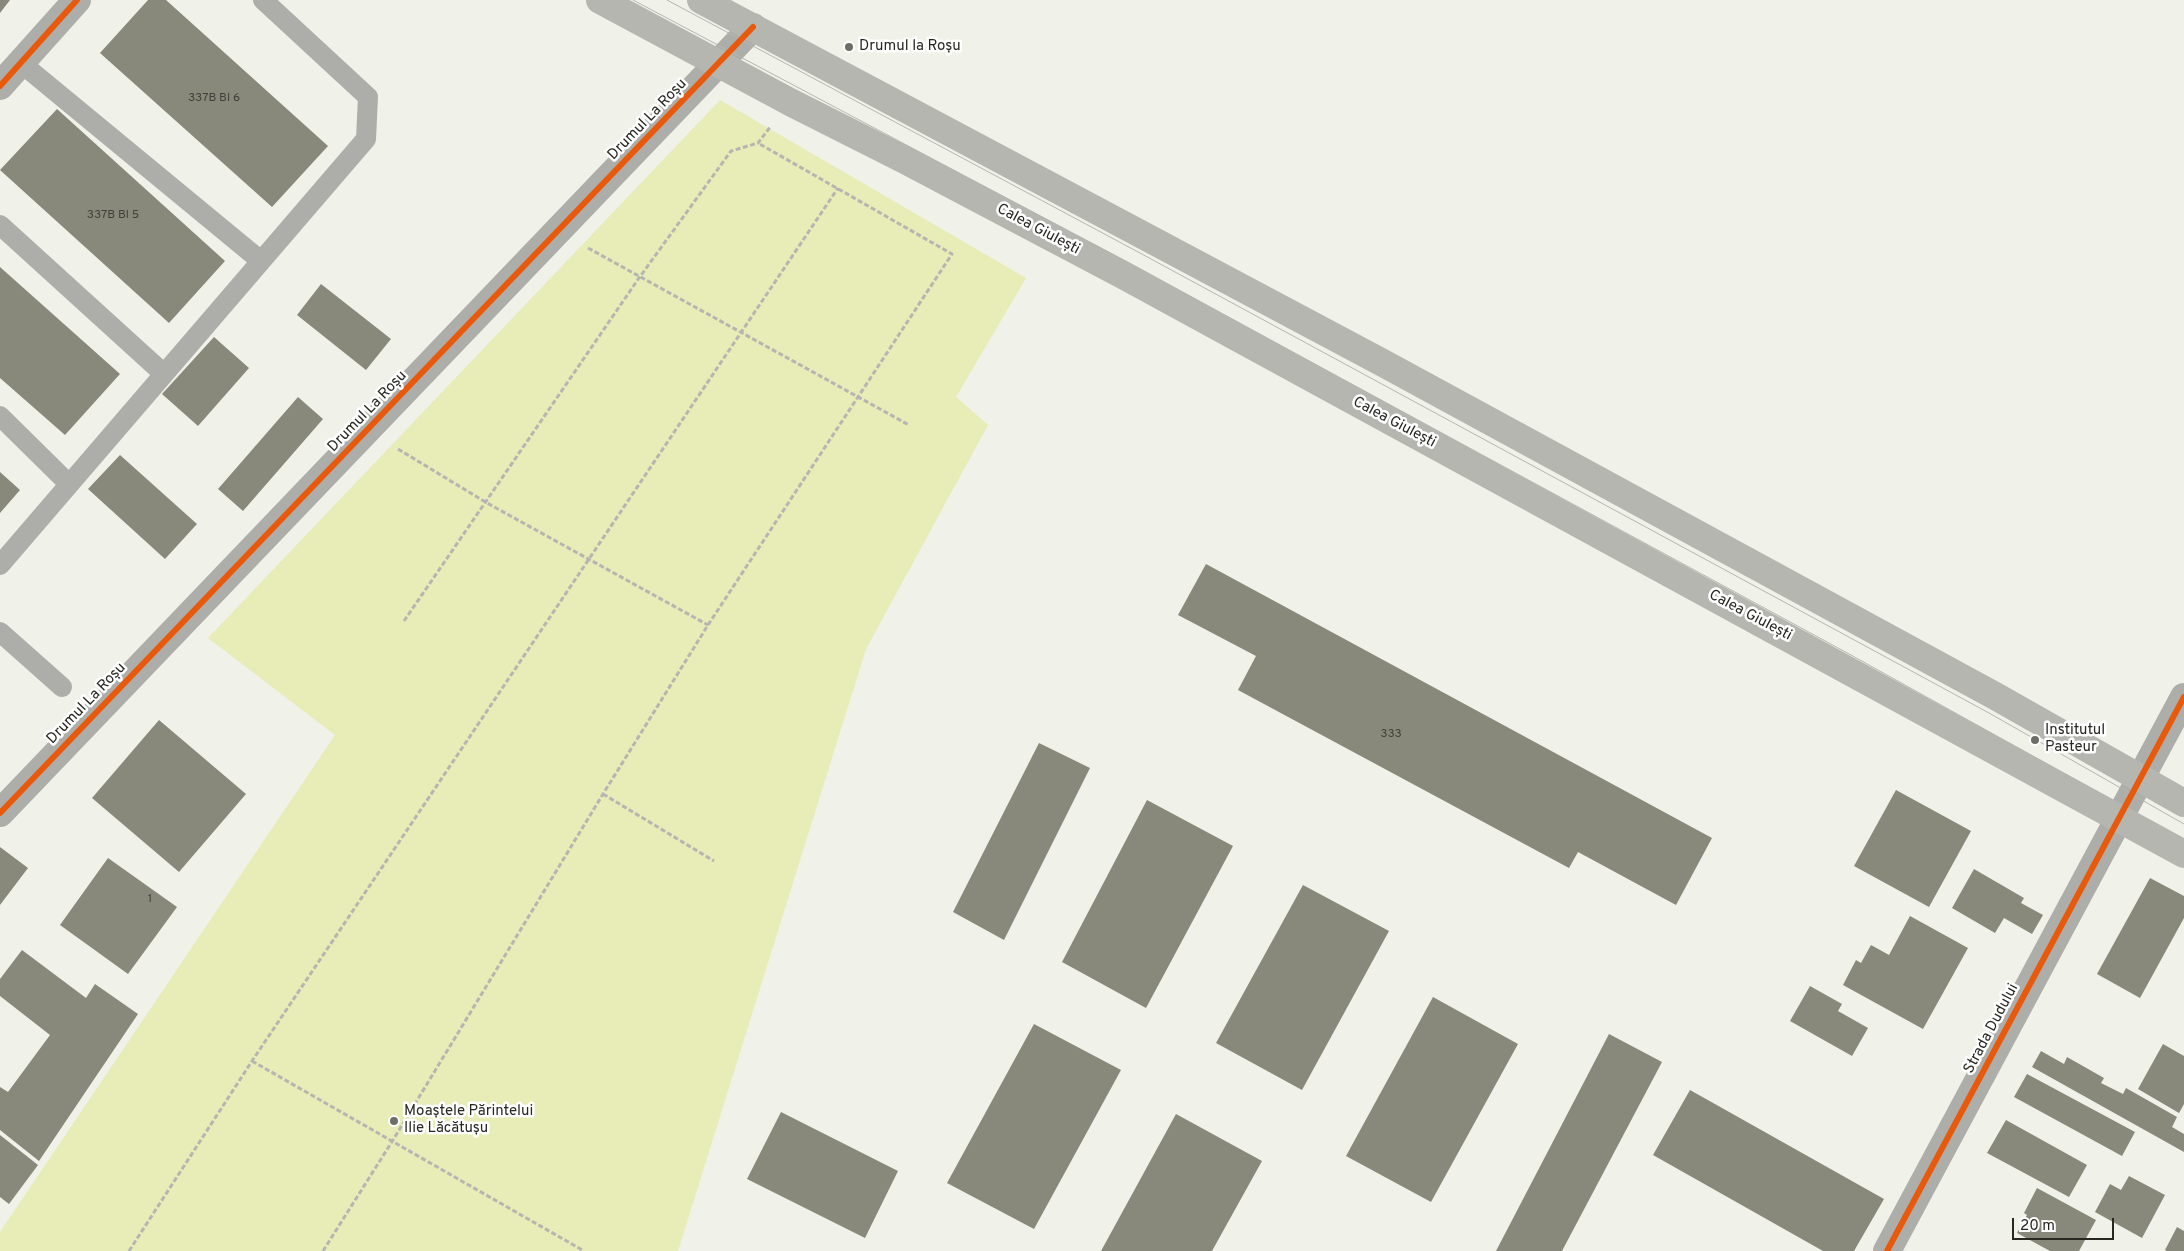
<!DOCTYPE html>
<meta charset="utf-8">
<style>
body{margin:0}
#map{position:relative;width:2184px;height:1251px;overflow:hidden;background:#f0f1e8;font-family:Overpass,sans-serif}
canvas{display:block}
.scale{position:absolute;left:2012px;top:1218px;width:102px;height:22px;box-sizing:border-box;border:2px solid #272822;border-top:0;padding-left:6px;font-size:15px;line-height:18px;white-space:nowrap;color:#272822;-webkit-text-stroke:4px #fff;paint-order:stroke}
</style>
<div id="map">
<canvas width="2184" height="1251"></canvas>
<div class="scale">20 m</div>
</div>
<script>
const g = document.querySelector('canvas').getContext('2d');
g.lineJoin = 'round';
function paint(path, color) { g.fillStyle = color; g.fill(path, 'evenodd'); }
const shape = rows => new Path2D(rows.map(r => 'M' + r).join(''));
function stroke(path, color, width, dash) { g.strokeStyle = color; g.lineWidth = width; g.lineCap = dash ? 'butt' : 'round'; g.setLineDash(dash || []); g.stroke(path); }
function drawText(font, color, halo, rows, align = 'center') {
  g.font = font + ' Overpass,sans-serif'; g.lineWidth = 5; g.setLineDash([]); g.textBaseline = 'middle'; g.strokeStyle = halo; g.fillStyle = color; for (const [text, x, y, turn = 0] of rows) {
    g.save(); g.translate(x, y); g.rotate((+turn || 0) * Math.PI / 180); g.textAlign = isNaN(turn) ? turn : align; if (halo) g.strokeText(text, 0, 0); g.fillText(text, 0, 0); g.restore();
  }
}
paint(shape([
 [720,100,1026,278,956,397,988,425,866,649,678,1251,0,1251,0,1232,335,735,208,638]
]), '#e8ecb6');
paint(shape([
 [0,0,10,0,0,13],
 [148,0,166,0,328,146,272,207,100,53],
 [57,109,225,261,169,323,0,170],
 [0,267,120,374,65,435,0,378],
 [321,284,391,339,366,370,297,315],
 [214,337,249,368,198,426,162,394],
 [298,397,323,419,243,511,218,489],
 [120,455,197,524,165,559,88,489],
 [0,472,20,490,0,513],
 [1206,564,1712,838,1676,905,1578,852,1569,868,1238,690,1256,656,1178,615],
 [159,720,246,794,179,872,92,798],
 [1039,743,1090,768,1004,940,953,912],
 [1896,790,1971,831,1929,907,1854,866],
 [1147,800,1233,846,1146,1008,1062,962],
 [0,847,28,868,0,905],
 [108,858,177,907,128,974,60,925],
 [1974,869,2024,898,2021,903,2043,915,2032,934,2004,918,1995,933,1952,908],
 [2150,878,2184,896,2184,918,2140,998,2097,974],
 [1303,885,1389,931,1302,1090,1216,1043],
 [1910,916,1968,948,1923,1029,1843,985,1856,960,1861,963,1871,945,1889,955],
 [22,950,86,998,95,984,138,1014,39,1161,0,1130,0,1087,8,1092,50,1035,0,996,0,979],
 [1810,986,1842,1004,1838,1011,1868,1028,1852,1056,1790,1021],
 [1433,997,1518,1044,1431,1202,1346,1156],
 [1034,1024,1121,1070,1034,1229,947,1183],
 [1609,1034,1662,1062,1562,1251,1496,1251],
 [2163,1044,2184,1056,2184,1104,2179,1113,2138,1089],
 [2041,1051,2064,1064,2067,1057,2104,1078,2101,1083,2123,1094,2126,1088,2177,1117,2172,1127,2184,1134,2184,1152,2032,1067],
 [2027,1074,2135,1132,2122,1156,2014,1097],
 [1690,1090,1884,1199,1854,1251,1823,1251,1653,1155],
 [781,1112,898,1171,865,1238,747,1179],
 [1176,1114,1262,1161,1212,1251,1101,1251],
 [2006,1120,2087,1165,2069,1197,1987,1153],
 [0,1135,38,1165,9,1204,0,1197],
 [2129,1176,2165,1195,2142,1238,2095,1212,2110,1184,2121,1190],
 [2037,1188,2096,1220,2079,1251,2050,1251,2017,1233,2027,1215,2024,1213],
 [2177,1227,2184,1231,2184,1251,2167,1251,2165,1250]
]), '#88887b');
stroke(shape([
 [588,248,909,425],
 [398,449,487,503,708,625],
 [404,621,639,278,731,151,758,143,771,126],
 [603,794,714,861],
 [252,1061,584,1251],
 [129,1251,252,1061,838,188],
 [323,1251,393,1140,603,794,708,625,952,254,758,143]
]), '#b5b6b1', 3, [5, 2.5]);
stroke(shape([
 [21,63,261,261],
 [0,225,164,374],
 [0,416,69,484],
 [0,565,366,139,368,97,263,0],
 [0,632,62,687]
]), '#adaeaa', 20);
stroke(shape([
 [0,86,77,0],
 [0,813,753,27],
 [1887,1251,2184,697]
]), '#adaeaa', 28);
stroke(shape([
 [600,0,790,102,905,160,1125,276,2184,854],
 [701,0,1383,363,1997,697,2184,803]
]), '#b6b6b1', 28);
stroke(shape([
 [633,0,1112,254,1851,655,2184,840],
 [667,0,1140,253,1989,713,2184,824]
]), '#b4b6b1', 1);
stroke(shape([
 [0,86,77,0],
 [0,813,753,27],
 [1887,1251,2184,697]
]), '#e8590c', 6);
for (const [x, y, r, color] of [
 [849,47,5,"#6d6e67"],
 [2035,740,5,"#6d6e67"],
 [394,1121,5,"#6d6e67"]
]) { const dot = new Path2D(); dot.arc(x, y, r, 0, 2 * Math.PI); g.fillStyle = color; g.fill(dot); stroke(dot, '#fff', 2); }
drawText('12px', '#3f4038', null, [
 ["337B Bl 6",214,99],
 ["337B Bl 5",113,216],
 ["333",1391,735],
 ["1",150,900]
]);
drawText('15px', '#272822', '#fff', [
 ["Drumul la Roșu",859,47],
 ["Institutul",2045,731],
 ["Pasteur",2045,748],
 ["Moaștele Părintelui",404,1112],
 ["Ilie Lăcătușu",404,1129]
], 'left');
drawText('15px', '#272822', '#fff', [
 ["Drumul La Roșu",648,120,-46],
 ["Calea Giulești",1038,230,28],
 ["Drumul La Roșu",368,412,-46],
 ["Calea Giulești",1394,423,28],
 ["Calea Giulești",1750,616,28],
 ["Drumul La Roșu",87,704,-46],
 ["Strada Dudului",1992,1029,-62]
]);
</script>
